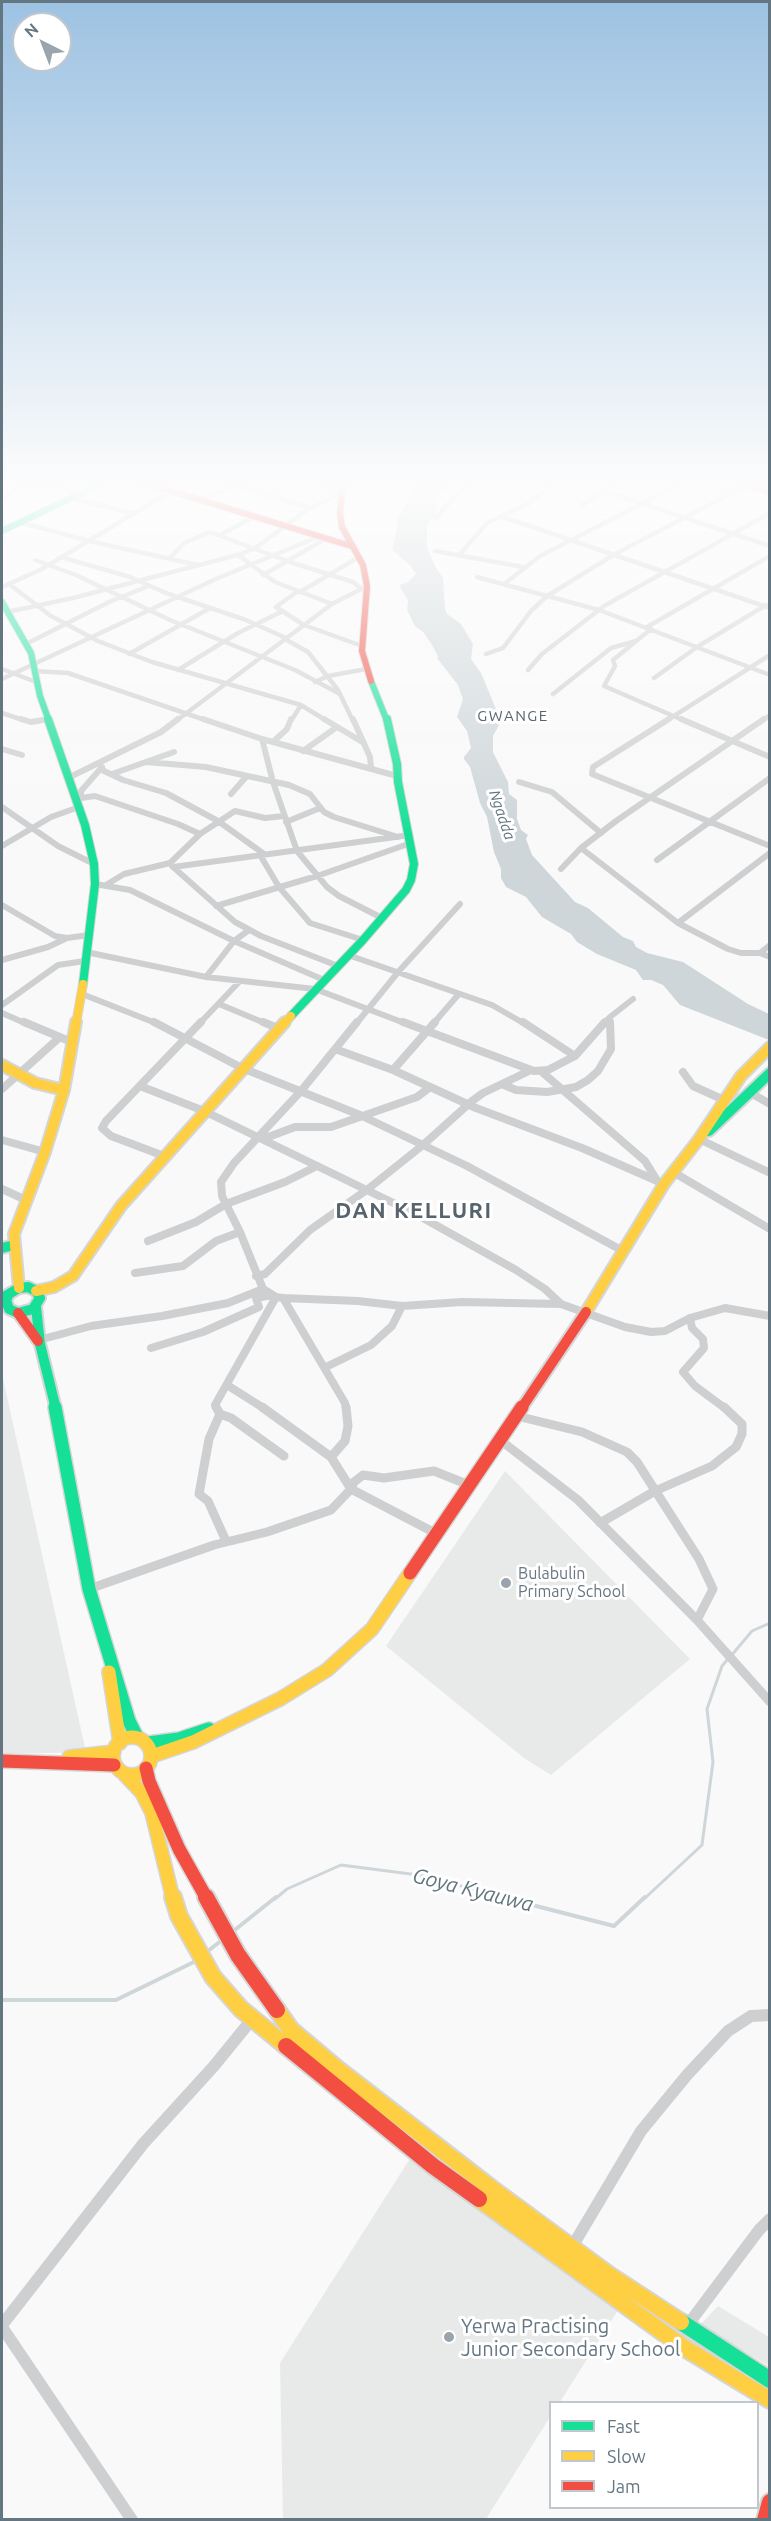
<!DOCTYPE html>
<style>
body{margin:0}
#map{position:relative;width:771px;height:2521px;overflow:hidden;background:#f9f9f9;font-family:Ubuntu,sans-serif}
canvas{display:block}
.frame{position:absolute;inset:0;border:3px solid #657683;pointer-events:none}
.legend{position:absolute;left:549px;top:2401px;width:210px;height:108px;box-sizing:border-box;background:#fff;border:2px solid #c1c8cd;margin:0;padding:8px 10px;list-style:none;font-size:18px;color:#657683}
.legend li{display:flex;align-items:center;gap:12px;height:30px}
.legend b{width:30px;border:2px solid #c1c8cd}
.north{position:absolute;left:12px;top:12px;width:60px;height:60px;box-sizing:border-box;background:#fff;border:2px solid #c1c8cd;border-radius:50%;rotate:318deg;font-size:16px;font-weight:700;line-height:24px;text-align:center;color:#657683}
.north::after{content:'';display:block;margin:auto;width:21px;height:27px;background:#99a4ac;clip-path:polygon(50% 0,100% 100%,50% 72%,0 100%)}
</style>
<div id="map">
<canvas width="771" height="2521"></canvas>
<div class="frame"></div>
<ul class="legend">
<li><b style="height:8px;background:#16e098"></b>Fast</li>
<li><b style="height:8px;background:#ffcf43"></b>Slow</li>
<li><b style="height:8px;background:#f24e42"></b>Jam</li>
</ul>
<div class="north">N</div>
</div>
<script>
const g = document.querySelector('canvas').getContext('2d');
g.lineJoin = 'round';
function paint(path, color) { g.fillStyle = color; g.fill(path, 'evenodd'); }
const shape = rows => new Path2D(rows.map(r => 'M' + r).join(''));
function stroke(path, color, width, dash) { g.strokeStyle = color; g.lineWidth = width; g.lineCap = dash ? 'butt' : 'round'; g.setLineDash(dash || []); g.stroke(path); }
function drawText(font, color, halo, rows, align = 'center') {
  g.font = font + ' Ubuntu,sans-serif'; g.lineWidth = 6; g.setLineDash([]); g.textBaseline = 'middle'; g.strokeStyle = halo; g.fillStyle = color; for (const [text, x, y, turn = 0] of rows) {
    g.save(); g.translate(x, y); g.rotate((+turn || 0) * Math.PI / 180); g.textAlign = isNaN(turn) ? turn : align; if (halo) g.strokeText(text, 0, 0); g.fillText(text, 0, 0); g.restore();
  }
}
paint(shape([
 [2,1374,86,1752,2,1754],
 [505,1471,690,1659,551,1775,524,1758,386,1646],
 [411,2157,618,2310,560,2402,550,2402,550,2417,486,2519,283,2519,280,2363],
 [718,2306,769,2337,769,2366,700,2325]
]), '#e8e9e9');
paint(shape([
 [419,482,450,482,437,496,435,516,427,524,427,547,435,566,443,578,445,609,447,614,461,624,473,644,471,659,481,673,496,709,499,725,493,736,493,752,508,782,509,794,517,800,517,819,521,830,528,835,526,839,532,855,575,902,588,908,623,937,633,941,636,947,647,953,683,962,748,1004,769,1014,769,1040,680,1005,663,985,651,980,643,980,636,970,597,954,577,942,571,934,542,917,526,897,506,887,501,878,501,869,494,852,487,817,480,803,470,767,464,759,464,757,471,748,467,731,457,717,463,699,458,685,437,658,438,656,432,645,424,633,415,626,407,610,408,601,399,585,408,582,416,574,410,565,392,550,398,524,396,519,405,508,413,487]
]), '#ced6d9');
stroke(shape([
 [731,1656,752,1631,770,1623],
 [275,1899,287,1889,341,1865,426,1876,507,1899],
 [644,1899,702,1845,713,1762,707,1709,722,1666,727,1660]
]), '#ced6d9', 3);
stroke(shape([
 [501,1897,614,1926,645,1897],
 [231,1933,276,1897],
 [208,1951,222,1940],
 [2,2000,116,2000,196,1961]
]), '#ced6d9', 4);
const fastFar4 = shape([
 [2,531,105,482],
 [2,602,31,653,40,696,49,721],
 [371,681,387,721]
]);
const fastFar3 = shape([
 [48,719,85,825,94,864,95,884,83,984],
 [291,1016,363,940,406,890,411,880,414,864,398,782,397,764,387,719]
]);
const fastFar2 = shape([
 [709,1131,770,1073],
 [2,1248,14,1245],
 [2,1298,19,1288,28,1287,36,1291,40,1298,33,1309,18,1313,9,1309,6,1300,8,1296],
 [36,1307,40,1344,56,1409]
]);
const fastFar1 = shape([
 [55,1407,89,1589,129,1721,137,1737],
 [148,1743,179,1739,209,1729]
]);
const fast = shape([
 [681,2322,770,2380]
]);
const slowFar3 = shape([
 [76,1024,83,984],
 [284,1024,291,1016]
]);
const slowFar2 = shape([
 [2,1065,35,1083,64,1090],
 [19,1288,14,1234,45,1152,64,1090,76,1022],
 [36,1291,54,1287,73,1276,121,1206,285,1022],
 [586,1312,664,1184,699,1139,741,1076,770,1047]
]);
const slowFar1 = shape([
 [109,1672,120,1743],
 '113 1756a19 19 0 1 1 38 0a19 19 0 1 1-38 0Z',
 [152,1756,193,1742,280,1699,327,1670,372,1629,410,1573],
 [69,1757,114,1752],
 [125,1775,142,1793,152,1813,173,1899]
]);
const slow = shape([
 [173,1897,179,1916,213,1977,241,2009,286,2046],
 [277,2010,291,2030,336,2068,492,2189,609,2275,681,2322],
 [479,2199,683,2347,770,2400]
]);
const jamFar3 = shape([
 [142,482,351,546],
 [343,482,340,514,342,527,363,565,367,586,362,651,371,681],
 [735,482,770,492]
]);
const jamFar2 = shape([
 [18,1313,38,1341],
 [521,1409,586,1312]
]);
const jamFar1 = shape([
 [410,1573,522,1407],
 [2,1761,114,1765],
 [146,1768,149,1781,179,1849,207,1899]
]);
const jam = shape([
 [206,1897,238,1955,277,2010],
 [286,2046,433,2166,479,2199],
 [765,2520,770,2502]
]);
stroke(fastFar4, '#d5d6d7', 8);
stroke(fastFar3, '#d5d6d7', 10);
stroke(fastFar2, '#d5d6d7', 14);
stroke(fastFar1, '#d5d6d7', 16);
stroke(fast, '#d5d6d7', 20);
stroke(slowFar3, '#d5d6d7', 10);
stroke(slowFar2, '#d5d6d7', 14);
stroke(slowFar1, '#d5d6d7', 16);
stroke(slow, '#d5d6d7', 20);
stroke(jamFar3, '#d5d6d7', 8);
stroke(jamFar2, '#d5d6d7', 14);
stroke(jamFar1, '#d5d6d7', 16);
stroke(jam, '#d5d6d7', 20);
stroke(shape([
 [226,482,310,508],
 [310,482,342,491],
 [24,484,59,487,79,493],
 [604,491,770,546],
 [71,498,132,513],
 [2,499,25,482],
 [202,500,236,484],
 [582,505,620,482],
 [500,516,770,608],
 [436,518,455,496,473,482],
 [19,522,89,541,198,565],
 [220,535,254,517],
 [435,551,523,567],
 [460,554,488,522,528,504,554,482],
 [238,555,275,582,332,604],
 [61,557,130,577,166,593,246,620,286,638],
 [170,558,184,543,210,532,290,562,353,582,362,589],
 [35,560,76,575,170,620,295,670,340,694],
 [263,575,325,539],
 [477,577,599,610,770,675],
 [9,584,51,616,98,641,152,662,301,705,327,721],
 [504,584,540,556,684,482],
 [2,587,42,569,171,491],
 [298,591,276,607,304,625,362,646],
 [300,592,359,557],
 [7,612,73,598,241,554,255,548,310,508,341,494],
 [647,627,770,556],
 [651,629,613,660,615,666,604,686,685,721],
 [285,639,308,652,338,690,353,721],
 [26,644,111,601,149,586],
 [129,654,210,608],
 [486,654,503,648,531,611,547,596,615,554,753,482],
 [2,669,36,682],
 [178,670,238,633,283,611],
 [528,670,542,654,604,606,770,513],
 [35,671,68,673,208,721],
 [654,678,697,647,766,605],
 [2,679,218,578,318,537],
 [315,682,328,676,366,669],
 [553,694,611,648,636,641],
 [2,713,26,721],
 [40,721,49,719],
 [176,721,332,604,367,586],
 [291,721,301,705],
 [666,721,770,655],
 [762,721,770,715]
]), '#cecfd0', 4.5);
stroke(shape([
 [21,719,31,722,49,719],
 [203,719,262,739,397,776],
 [324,719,364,743],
 [353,719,370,757,371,768],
 [669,719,593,767,592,774,770,846],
 [681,719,770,757],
 [262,739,273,782,297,851,327,887,339,896,382,918],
 [273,742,287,729,291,719],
 [2,749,22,755],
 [303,751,337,727],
 [146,762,206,767,289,785,310,794,324,812,334,817,398,837],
 [100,769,123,780,166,793,218,821,264,854],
 [112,774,174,752],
 [68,778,161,732,178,719],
 [519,782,552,792,601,833],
 [231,794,246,777],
 [78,798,81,798,81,791,102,767],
 [81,798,95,796,178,824,200,834],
 [2,807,58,846,94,864],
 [286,822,320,808],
 [2,846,51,817,79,807],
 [581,848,678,923,728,949,741,953,760,953,770,957],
 [260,855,279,887,310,923,363,940],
 [657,860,770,778],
 [172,866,235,922,261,936,338,966],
 [173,867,410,835],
 [561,869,581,848,616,821,764,719],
 [95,884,130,890,234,941,324,980],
 [106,885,124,874,170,863,200,834,235,811,265,818,284,816],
 [2,905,55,936,67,938,89,935],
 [216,906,317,876,411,843],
 [678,923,770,853],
 [86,952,206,977,315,989,407,1024],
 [760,953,770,945],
 [348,955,492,1005,525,1024],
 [2,960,48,947,67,938],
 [206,977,234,941,249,930],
 [82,994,158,1024],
 [219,1004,267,1024],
 [2,1005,58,965,85,961],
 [2,1013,27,1024],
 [199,1024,240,981],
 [356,1024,399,971,460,904],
 [433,1024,458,995],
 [604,1024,610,1017],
 [610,1024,610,1017,633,999]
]), '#cecfd0', 6);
stroke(shape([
 [24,1022,74,1043],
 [154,1022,242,1068,360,1115,467,1166,623,1251],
 [263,1022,280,1029],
 [357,1022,301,1091,234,1163,221,1182,222,1196,240,1232,263,1289,276,1297,283,1298,358,1301,402,1306,462,1302,561,1304,625,1327,651,1332,665,1331,690,1318,725,1308,770,1316],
 [403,1022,534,1071,548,1070,575,1056,605,1022],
 [523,1022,575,1056],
 [335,1049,393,1070,476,1108,582,1148,664,1184],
 [393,1070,435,1022],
 [542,1072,645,1161,658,1182],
 [683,1072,693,1086,724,1100],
 [504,1085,516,1090,547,1092,576,1087,588,1080,598,1071,611,1049,610,1022],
 [140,1086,204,1111,414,1213,516,1270,545,1289,561,1304],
 [2,1089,60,1037],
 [749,1092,770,1104],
 [263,1139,295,1127,331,1127,417,1097,429,1088],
 [699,1139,770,1173],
 [2,1140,45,1152],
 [164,1156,111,1136,102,1128,106,1121,201,1022],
 [673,1172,770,1229],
 [2,1189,26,1200],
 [148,1241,196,1222,226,1204,285,1182,317,1166],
 [135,1273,183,1266,216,1241,240,1232],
 [256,1276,265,1274,310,1230,368,1189,423,1145,472,1101,483,1093,529,1071],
 [283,1298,345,1403,346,1409],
 [690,1318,692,1328,703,1339,704,1348,683,1372,695,1386,726,1409],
 [39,1340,91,1326,162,1316,228,1303,263,1289],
 [151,1348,203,1332,259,1307,256,1298,272,1295],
 [326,1367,371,1345,392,1326,402,1306],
 [227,1385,265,1409],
 [217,1409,215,1405,276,1297]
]), '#cecfd0', 8);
stroke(shape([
 [216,1407,220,1414,231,1418,284,1456],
 [262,1407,331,1457],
 [346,1407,348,1426,345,1441,331,1457,351,1489,437,1534],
 [220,1414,209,1439,199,1494,208,1501,226,1541],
 [517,1416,582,1432,627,1452,637,1462,699,1559,713,1589,697,1620],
 [500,1440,578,1500,697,1620,770,1702],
 [600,1523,655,1491,712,1466,736,1447,742,1434,742,1424,724,1407],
 [89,1589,214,1545,267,1532,331,1510,351,1489,354,1482,363,1475,384,1478,434,1471,469,1485]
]), '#cecfd0', 9);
stroke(shape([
 [572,2247,641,2131,687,2075,728,2031,751,2016,770,2015],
 [2,2325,143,2144,214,2066,253,2018],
 [687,2326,759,2230,770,2219],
 [2,2327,132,2520]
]), '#cecfd0', 12);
stroke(fastFar4, '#16e098', 6);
stroke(fastFar3, '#16e098', 8);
stroke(fastFar2, '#16e098', 10);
stroke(fastFar1, '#16e098', 13);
stroke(fast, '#16e098', 16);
stroke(slowFar3, '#ffcf43', 8);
stroke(slowFar2, '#ffcf43', 10);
stroke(slowFar1, '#ffcf43', 13);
stroke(slow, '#ffcf43', 16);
stroke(jamFar3, '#f24e42', 6);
stroke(jamFar2, '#f24e42', 10);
stroke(jamFar1, '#f24e42', 13);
stroke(jam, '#f24e42', 16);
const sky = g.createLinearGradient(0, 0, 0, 834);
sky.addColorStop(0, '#9dc2e2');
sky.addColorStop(0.58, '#fcfcfc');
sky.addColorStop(1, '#fcfcfc00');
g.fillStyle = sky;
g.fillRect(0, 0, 771, 834);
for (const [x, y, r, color] of [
 [506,1583,6,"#99a4ac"],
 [449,2337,6,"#99a4ac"]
]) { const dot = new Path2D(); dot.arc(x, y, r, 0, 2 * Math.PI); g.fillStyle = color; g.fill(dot); stroke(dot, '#fff', 2); }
g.letterSpacing = '1.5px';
drawText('15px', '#57646e', '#fff', [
 ["GWANGE",513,716]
]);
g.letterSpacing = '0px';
drawText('italic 15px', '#60757c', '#fff', [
 ["Ngadda",502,815,71]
]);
drawText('16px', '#657683', '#fff', [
 ["Bulabulin",518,1574],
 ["Primary School",518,1592]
], 'left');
drawText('20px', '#657683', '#fff', [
 ["Yerwa Practising",461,2326],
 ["Junior Secondary School",461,2349]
], 'left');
drawText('italic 21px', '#60757c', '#fff', [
 ["Goya Kyauwa",473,1890,14]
]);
g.letterSpacing = '1.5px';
drawText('bold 22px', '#57646e', '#fff', [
 ["DAN KELLURI",414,1211]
]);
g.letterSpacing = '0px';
</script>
